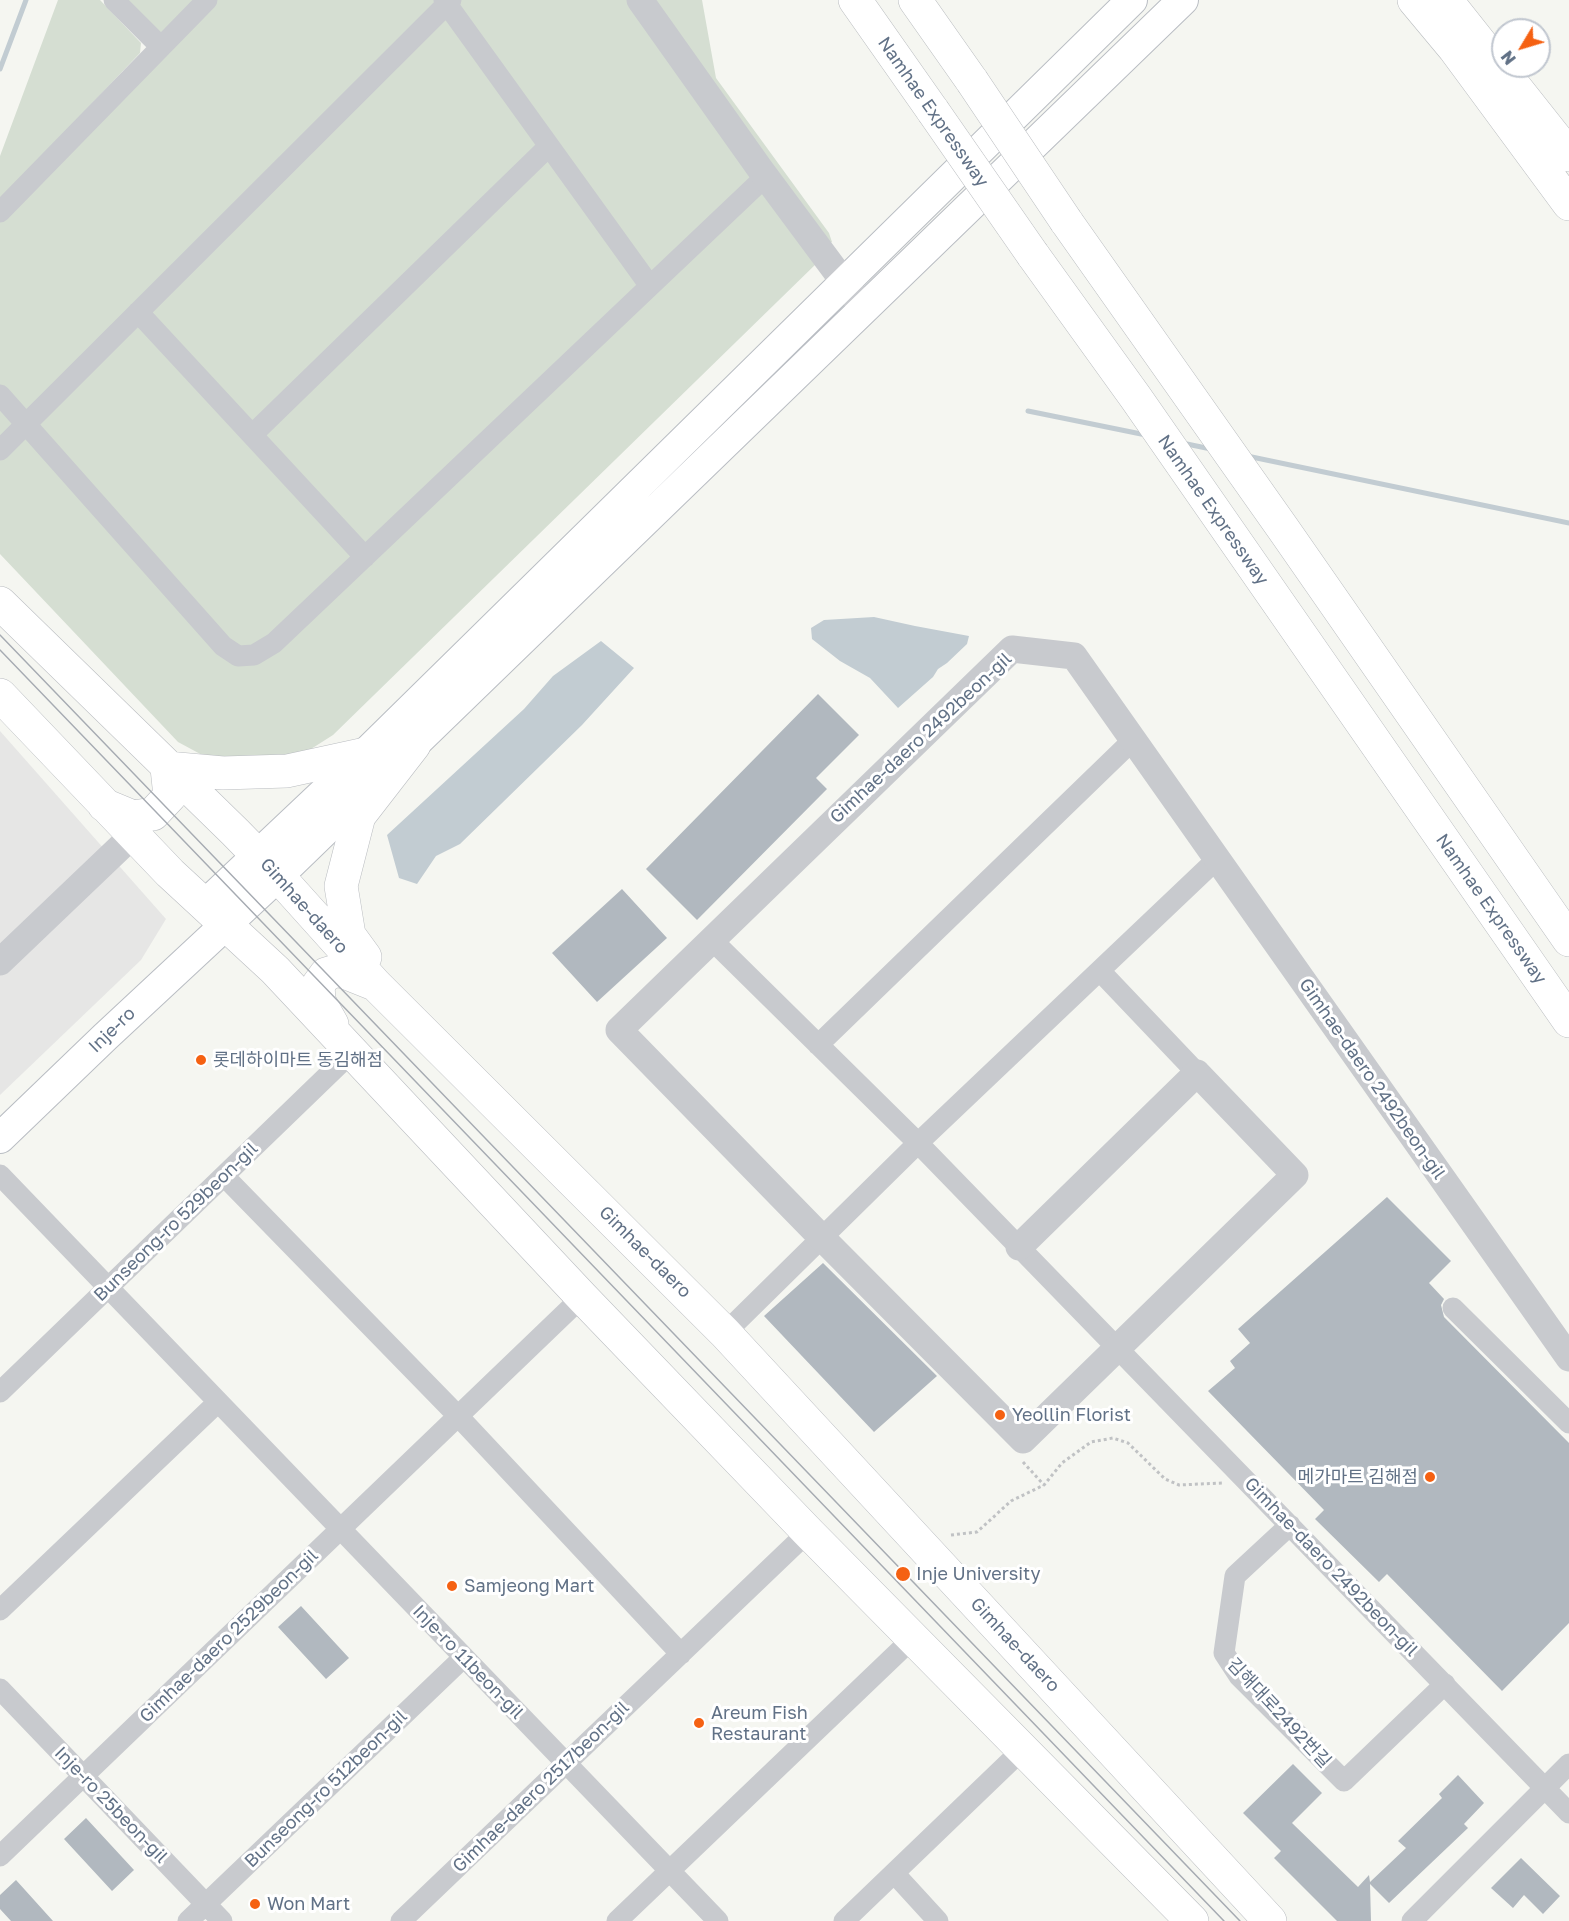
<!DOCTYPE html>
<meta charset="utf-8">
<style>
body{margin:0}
#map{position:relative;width:1569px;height:1921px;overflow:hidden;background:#f5f6f1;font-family:"Golos Text",sans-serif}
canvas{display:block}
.north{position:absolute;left:1491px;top:18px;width:60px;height:60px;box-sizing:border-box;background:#fff;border:2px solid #c0c6cf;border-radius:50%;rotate:232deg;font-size:16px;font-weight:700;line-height:24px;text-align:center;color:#617186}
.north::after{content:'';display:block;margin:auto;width:21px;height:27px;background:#f56112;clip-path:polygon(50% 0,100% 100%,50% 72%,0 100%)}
</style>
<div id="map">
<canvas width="1569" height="1921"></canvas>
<div class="north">N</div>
</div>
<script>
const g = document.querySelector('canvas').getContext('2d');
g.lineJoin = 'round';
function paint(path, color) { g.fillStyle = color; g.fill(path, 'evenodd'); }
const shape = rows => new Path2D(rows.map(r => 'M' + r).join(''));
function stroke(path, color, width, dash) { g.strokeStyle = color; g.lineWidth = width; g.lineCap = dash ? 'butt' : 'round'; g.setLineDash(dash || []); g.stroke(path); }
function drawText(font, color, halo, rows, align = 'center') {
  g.font = font + ' "Golos Text","Noto Sans KR",sans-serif'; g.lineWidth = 6; g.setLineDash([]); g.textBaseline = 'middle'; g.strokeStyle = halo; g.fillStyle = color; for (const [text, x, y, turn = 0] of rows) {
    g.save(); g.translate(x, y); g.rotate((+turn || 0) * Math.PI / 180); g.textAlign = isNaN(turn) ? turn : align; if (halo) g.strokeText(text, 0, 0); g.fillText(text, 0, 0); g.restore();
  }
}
paint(shape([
 [0,731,166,919,141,960,0,1095]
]), '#e6e6e5');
paint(shape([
 [58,0,100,0,141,43,140,53,0,200,0,156],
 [124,0,635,0,818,262,333,735,311,749,272,766,204,756,178,742,0,554,0,218,166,48],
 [647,0,702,0,716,78,829,233,832,242,826,246]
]), '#d5ded2');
paint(shape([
 [874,617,915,626,969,636,967,644,947,663,938,669,933,677,898,708,870,678,840,661,812,639,811,628,824,620],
 [601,641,634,668,582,725,460,844,436,856,417,884,399,878,387,835,524,709,553,676]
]), '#c2ccd2');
stroke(shape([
 [0,69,26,0],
 [1028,411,1146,435],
 [1182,443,1211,449],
 [1247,456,1569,523]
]), '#c2ccd2', 5);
paint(shape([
 [818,694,859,735,816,778,827,789,697,920,646,869],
 [622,889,667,938,597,1002,552,953],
 [1387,1197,1451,1261,1429,1283,1444,1299,1441,1305,1444,1317,1569,1443,1569,1623,1502,1691,1387,1574,1379,1582,1315,1519,1324,1510,1208,1391,1235,1368,1230,1361,1250,1343,1238,1329],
 [823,1263,937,1376,874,1432,764,1316],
 [301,1606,349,1658,326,1679,278,1627],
 [1293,1764,1322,1793,1292,1823,1358,1887,1369,1875,1370,1882,1406,1848,1398,1841,1442,1798,1439,1794,1458,1775,1484,1803,1464,1824,1468,1828,1389,1903,1370,1884,1371,1921,1337,1921,1274,1858,1281,1851,1243,1813],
 [86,1818,134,1870,112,1891,64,1839],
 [1521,1858,1560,1896,1543,1914,1524,1895,1513,1908,1491,1888],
 [16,1880,53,1921,11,1921,0,1909,0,1895]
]), '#b1b8bf');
const secondary = shape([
 [205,905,365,754,1132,0],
 [0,1138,105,1037,278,876,1183,0]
]);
const primary = shape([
 [0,603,235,832,278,876,376,985,725,1333,1270,1921],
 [0,695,170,873,275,970,582,1297,808,1532,1192,1921],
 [104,805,133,817,153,814,170,796,167,768,223,773,287,771,365,754],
 [365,957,349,935,341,886,359,816,414,745],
 [332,1024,319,1001,318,985,326,974,339,970,374,984]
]);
const motorway = shape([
 [855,0,933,111],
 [915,0,972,81],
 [1414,0,1454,48,1569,204],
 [1446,0,1569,155],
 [1066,221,1284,530,1569,940],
 [1033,255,1136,398,1569,1021]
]);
stroke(secondary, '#b9bdc3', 32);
stroke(primary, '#babdc1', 34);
stroke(motorway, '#b9bcbf', 34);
stroke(shape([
 [1023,1462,1044,1485],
 [951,1535,977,1532,1011,1501,1044,1485,1062,1463,1091,1442,1113,1438,1128,1443,1165,1479,1179,1485,1222,1483]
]), '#c0c2c4', 3, [3, 3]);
stroke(shape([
 [114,0,161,47],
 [444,0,650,286],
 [0,212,207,0],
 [138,312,365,557],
 [0,395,223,646,238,656,254,655,274,643,766,176],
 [252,435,549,146],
 [0,450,451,0],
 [711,939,918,1143,1217,859],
 [1100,971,1197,1073],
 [818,1045,1133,740],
 [0,1175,718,1921],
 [224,1176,458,1416,681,1654],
 [1453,1308,1569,1423],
 [725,1333,918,1143,1569,1813],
 [0,1392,353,1051],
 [1290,1525,1235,1576,1224,1653,1239,1676,1344,1781,1445,1684],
 [0,1610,218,1402],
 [0,1689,222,1921],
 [0,1856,582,1297],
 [894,1873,938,1921],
 [188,1921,464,1657],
 [401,1921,808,1532],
 [617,1921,913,1638],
 [844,1921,1023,1749],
 [1412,1921,1569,1764]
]), '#c8cace', 21);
stroke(shape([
 [640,0,760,169,858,301],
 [0,962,133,835],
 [1019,1247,1197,1073,1295,1175,1023,1440,822,1238,619,1030,1012,649,1074,656,1569,1358]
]), '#c8cace', 27);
stroke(secondary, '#fff', 30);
stroke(primary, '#fff', 33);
stroke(motorway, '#fff', 33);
stroke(shape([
 [0,635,1240,1921],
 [0,650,1224,1921]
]), '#a6abb2', 1.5);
const motorwayBridge = shape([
 [972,81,1066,221],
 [933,111,1033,255]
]);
stroke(motorwayBridge, '#b9bcbf', 34, []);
stroke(motorwayBridge, '#fff', 33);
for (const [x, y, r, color] of [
 [201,1060,6,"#f56112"],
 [1000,1415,6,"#f56112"],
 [1430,1477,6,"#f56112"],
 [903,1574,8,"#f56112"],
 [452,1586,6,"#f56112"],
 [699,1723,6,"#f56112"],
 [255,1904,6,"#f56112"]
]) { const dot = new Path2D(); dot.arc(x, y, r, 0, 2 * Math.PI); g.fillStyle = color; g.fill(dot); stroke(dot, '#fff', 2); }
drawText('18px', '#617186', '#fff', [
 ["Namhae Expressway",933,112,55],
 ["Namhae Expressway",1213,510,55],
 ["Gimhae-daero 2492beon-gil",921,738,-43],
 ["Gimhae-daero",304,906,48],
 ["Namhae Expressway",1491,909,55],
 ["Inje-ro",112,1030,-44],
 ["Gimhae-daero 2492beon-gil",1372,1079,55],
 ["Bunseong-ro 529beon-gil",176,1222,-44],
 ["Gimhae-daero",645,1252,45],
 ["Gimhae-daero 2492beon-gil",1331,1567,46],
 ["Gimhae-daero 2529beon-gil",229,1636,-44],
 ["Gimhae-daero",1015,1645,47],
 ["Inje-ro 11beon-gil",468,1662,46],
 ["김해대로2492번길",1279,1713,47],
 ["Gimhae-daero 2517beon-gil",541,1787,-44],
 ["Bunseong-ro 512beon-gil",326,1789,-44],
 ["Inje-ro 25beon-gil",111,1805,46]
]);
drawText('18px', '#617186', '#fff', [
 ["롯데하이마트 동김해점",213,1060],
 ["Yeollin Florist",1012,1415],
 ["메가마트 김해점",1418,1477,"right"],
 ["Inje University",916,1574],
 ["Samjeong Mart",464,1586],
 ["Areum Fish",711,1713],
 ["Restaurant",711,1734],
 ["Won Mart",267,1904]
], 'left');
</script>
